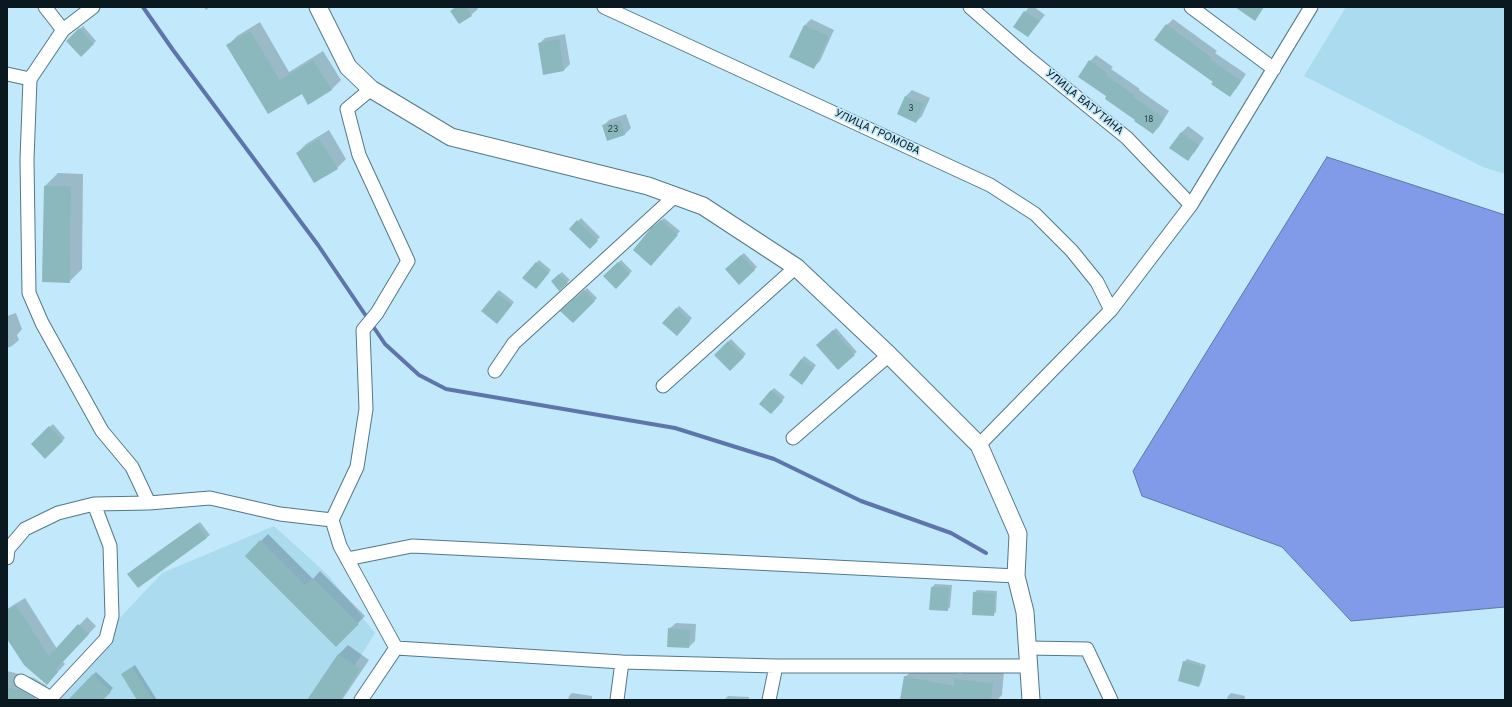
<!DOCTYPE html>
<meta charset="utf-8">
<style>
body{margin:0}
#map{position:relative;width:1512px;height:707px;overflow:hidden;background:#c1e9fb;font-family:Overpass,sans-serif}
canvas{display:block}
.frame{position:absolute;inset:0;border:8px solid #0a191f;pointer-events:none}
</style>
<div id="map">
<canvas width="1512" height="707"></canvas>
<div class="frame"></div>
</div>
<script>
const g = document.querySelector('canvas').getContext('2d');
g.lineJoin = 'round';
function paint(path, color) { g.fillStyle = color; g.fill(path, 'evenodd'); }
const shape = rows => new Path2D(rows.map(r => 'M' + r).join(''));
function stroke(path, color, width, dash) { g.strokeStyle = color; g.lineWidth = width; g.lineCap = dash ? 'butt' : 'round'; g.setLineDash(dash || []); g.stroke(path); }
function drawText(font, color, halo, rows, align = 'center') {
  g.font = font + ' Overpass,sans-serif'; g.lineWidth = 3.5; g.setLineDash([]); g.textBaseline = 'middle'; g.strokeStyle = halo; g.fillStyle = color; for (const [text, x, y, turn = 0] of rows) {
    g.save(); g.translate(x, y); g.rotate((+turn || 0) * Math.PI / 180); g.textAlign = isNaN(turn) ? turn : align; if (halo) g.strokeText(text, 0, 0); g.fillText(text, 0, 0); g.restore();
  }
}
paint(shape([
 [1346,7,1505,7,1505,174,1483,167,1304,76],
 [274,526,328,575,375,633,333,700,43,700,162,573]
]), '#abdbef');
const water = shape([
 [1327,157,1505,215,1505,607,1351,621,1282,547,1142,496,1133,471,1327,157]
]);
paint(water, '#829be8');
stroke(water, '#5e74ac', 1);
paint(shape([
 [204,7,210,7,206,10],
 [456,7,476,7,478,9,471,15,459,23,451,11],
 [1029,7,1034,7,1045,15,1028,36,1015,26],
 [811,19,834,30,820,61,813,68,790,57,805,25],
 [1173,19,1217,51,1215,53,1246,74,1236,89,1229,95,1214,82,1167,25],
 [260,22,289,72,323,51,341,80,331,90,302,93,268,113,228,45,237,36],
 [83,26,96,41,81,56,67,41],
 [565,34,570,64,564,70,544,74,539,44,545,38],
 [1096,55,1113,67,1111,69,1140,89,1139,90,1169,111,1159,127,1153,133,1108,96,1090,61],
 [912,90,930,98,922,116,916,122,898,114,906,96],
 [626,114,631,128,624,135,603,126,609,120],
 [1188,126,1204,138,1194,153,1187,159,1181,133],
 [329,130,346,159,337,168,297,153,306,144],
 [58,173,83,174,82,269,69,282,45,186],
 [581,218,600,237,590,247,571,229],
 [664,218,680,231,654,262,652,229],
 [744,253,757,267,739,284,726,269],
 [539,260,551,270,539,285,524,278],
 [621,260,632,271,616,287,605,276],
 [562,272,570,280,559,289,552,281],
 [587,288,597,298,573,322,562,311],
 [499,290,514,302,500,320,496,293],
 [679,306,692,318,677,335,664,323],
 [16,313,22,329,17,335,19,340,12,346,7,348,7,316],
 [836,328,857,352,854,354,820,342],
 [731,339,746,354,730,370,715,355],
 [804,356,816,365,805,381,790,375],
 [774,388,785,397,774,410,760,403],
 [53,424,65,438,45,457,32,444],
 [200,522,210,535,138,587,131,571],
 [268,534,313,579,320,571,365,616,336,645,246,556],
 [935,584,952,585,950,607,947,610,932,587],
 [977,590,997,591,996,612,993,615,974,593],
 [25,598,57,649,87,617,96,626,63,662,65,664,55,675,7,637,7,609],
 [676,623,696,624,695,641,689,647,669,629],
 [348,645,369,660,342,700,308,700,338,655],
 [1187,659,1206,665,1201,683,1198,686,1184,662],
 [135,665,157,700,138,700,125,672],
 [917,666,961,674,966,668,1004,671,1002,695,997,700,901,700,905,677],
 [7,671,34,678,47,686,33,700,7,700],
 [96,672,113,688,102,700,77,700,73,696],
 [572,693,592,696,592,700,568,700,569,696],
 [1231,693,1245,696,1244,700,1227,700,1228,696],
 [728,696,749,697,749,700,724,700]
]), '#0003');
stroke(shape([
 [143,7,173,50,318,245,385,344,419,375,446,389,675,428,774,459,861,501,951,533,986,553]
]), '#5e74ac', 4);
paint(shape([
 [456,7,466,7,472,16,459,24,450,11],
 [1235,7,1264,7,1255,21],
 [1024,11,1040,21,1028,37,1013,27],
 [1166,24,1211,57,1210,59,1241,81,1230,97,1211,84,1213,82,1154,40],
 [804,25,829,36,814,69,789,57],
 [79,28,94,44,81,57,66,41],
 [250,31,280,80,313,60,332,90,308,105,302,94,268,114,226,45],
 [559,39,564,71,543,75,538,43],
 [1089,60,1107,73,1106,75,1134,95,1133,97,1164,118,1153,134,1134,121,1135,120,1105,99,1106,96,1078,77],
 [905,96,924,104,916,123,897,114],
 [620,120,625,135,607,141,602,125],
 [1181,132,1199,145,1188,161,1169,148],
 [319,139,338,169,314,183,296,153],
 [44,186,71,186,70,283,42,282],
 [577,220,598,241,590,249,569,229],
 [661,220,678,235,651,266,633,250,651,228],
 [741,255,755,270,739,285,725,269],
 [536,262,549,273,536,289,522,278],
 [618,262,630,274,616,289,603,276],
 [559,274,568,283,559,291,551,281],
 [584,290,595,301,573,323,560,311],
 [496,293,512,305,497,324,481,311],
 [676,308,690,321,677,336,662,323],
 [833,330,855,355,838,370,816,345],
 [728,341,744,357,730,371,714,355],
 [801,359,814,368,802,385,789,375],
 [771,390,783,401,771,414,759,404],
 [49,426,63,441,45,459,31,444],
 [197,524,207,538,138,588,127,574],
 [260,540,305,585,313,578,359,624,336,647,245,556],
 [931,587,949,588,948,611,929,610],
 [973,592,995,594,994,616,972,615],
 [16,605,49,656,78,624,89,634,55,670,58,672,47,685,24,665,7,639,7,611],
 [668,628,690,630,689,648,667,647],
 [338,654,360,669,340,700,307,700],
 [1183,661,1204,667,1199,687,1178,681],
 [132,667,153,700,137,700,121,674],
 [93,674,111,692,103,700,68,700],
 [904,676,954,686,954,679,993,683,991,700,900,700],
 [7,687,22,691,38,700,7,700]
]), '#8bb8bd');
const minor = shape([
 [45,7,63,30],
 [93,7,63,30,30,79,27,160,29,293,42,323,102,431,132,467,149,503,210,498,280,514,332,520],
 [604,7,990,185,1035,214,1072,251,1097,282,1111,310],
 [970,7,1026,56,1127,138,1191,205],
 [1191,7,1274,69],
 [7,74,30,79],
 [371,89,347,109,359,155,408,261,377,313,363,330,366,409,357,467,332,520,340,546,396,648,622,662,617,700],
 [495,371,514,343,675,196],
 [663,386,796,267],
 [793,438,889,355],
 [979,445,1111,310,1191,205,1311,7],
 [7,558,8,549,25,529,58,513,94,504,149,503],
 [347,559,412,546,1016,576],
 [1028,648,1087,649,1111,700],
 [622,662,776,666],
 [21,681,51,698,106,639,112,616,110,546,94,504],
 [361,700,396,648],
 [769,700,776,666,1029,666]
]);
const major = shape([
 [318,7,348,67,371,89,451,137,648,186,703,206,796,267,889,355,979,445,1018,534,1016,576,1025,612,1031,700]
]);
stroke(minor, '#537888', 15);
stroke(major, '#537888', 19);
stroke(minor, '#fff', 13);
stroke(major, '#fff', 17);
drawText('9px', '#2a4146', null, [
 ["3",911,109],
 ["18",1149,120],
 ["23",613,130]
]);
drawText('11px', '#0a191f', '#c1e9fb', [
 ["УЛИЦА ВАТУТИНА",1084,103,39],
 ["УЛИЦА ГРОМОВА",877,133,25]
]);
</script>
